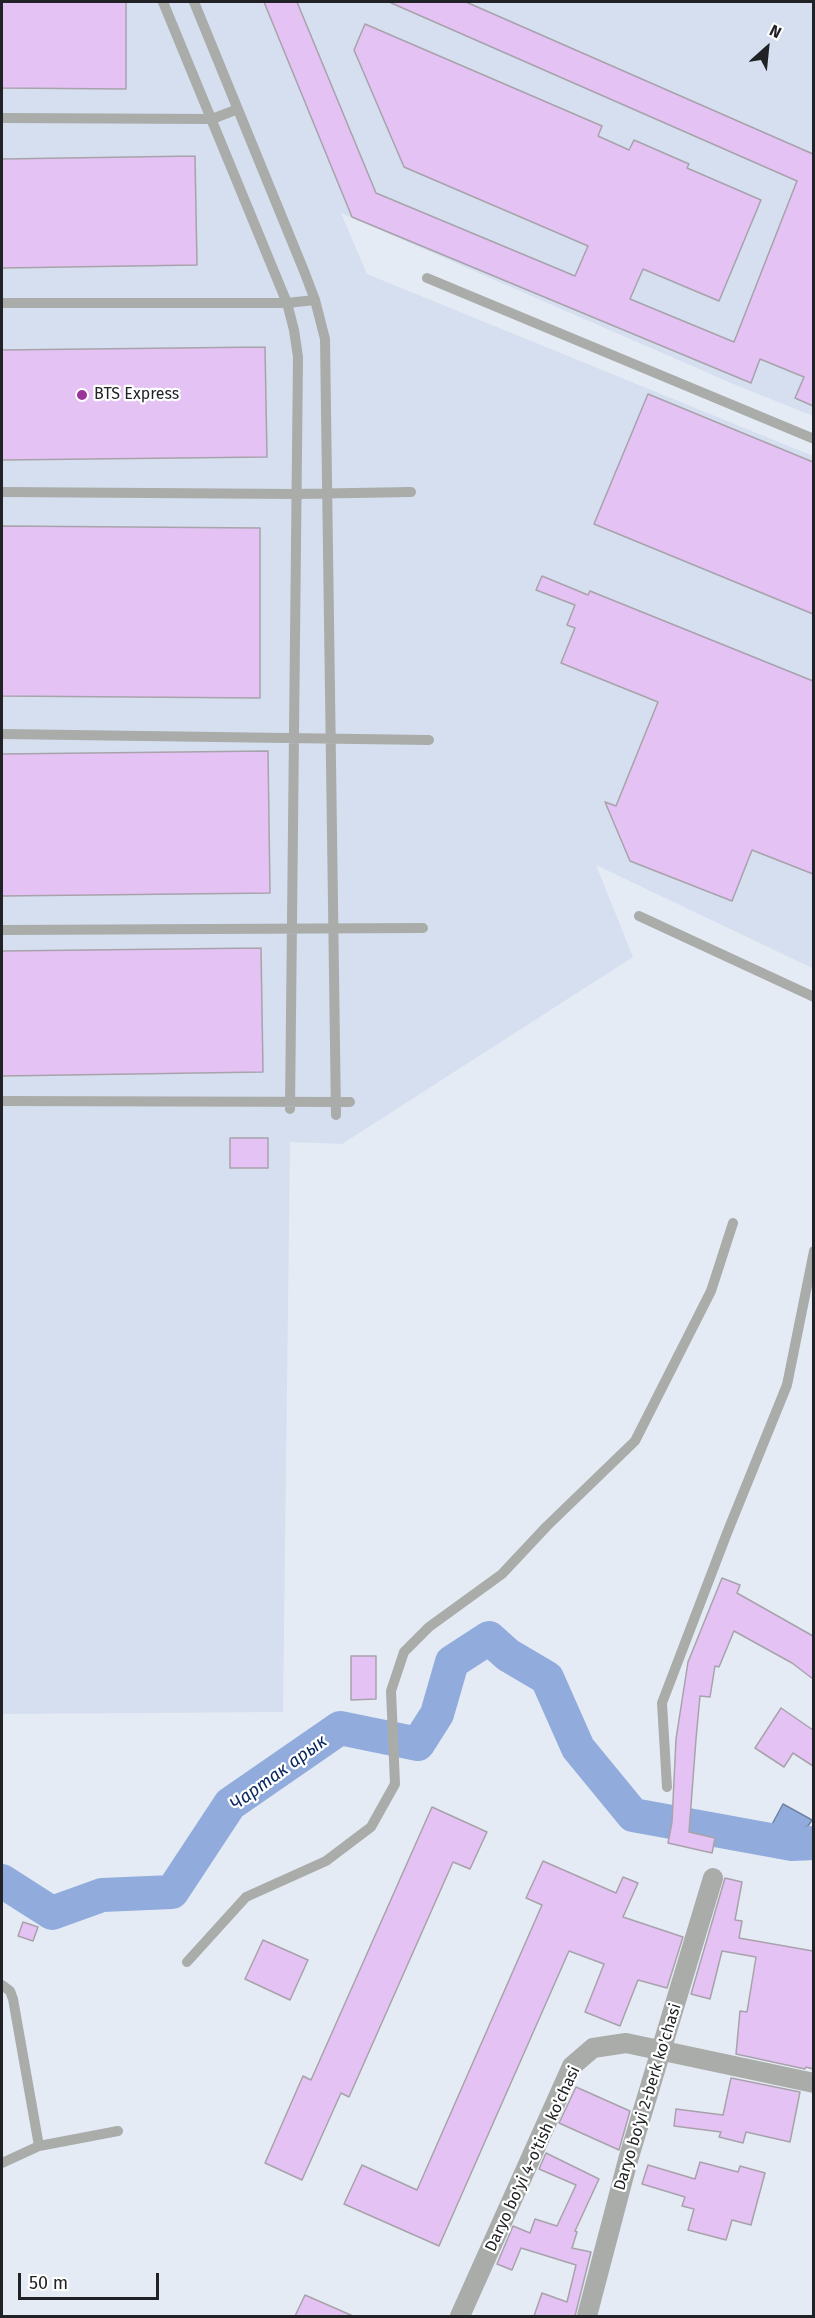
<!DOCTYPE html>
<meta charset="utf-8">
<style>
body{margin:0}
#map{position:relative;width:815px;height:2318px;overflow:hidden;background:#e5ebf5;font-family:"Fira Sans",sans-serif}
canvas{display:block}
.frame{position:absolute;inset:0;border:3px solid #202225;pointer-events:none}
.north{position:absolute;left:737px;top:18px;width:60px;height:60px;-webkit-text-stroke:4px #fff;paint-order:stroke;rotate:27deg;font-size:16px;font-weight:700;line-height:24px;text-align:center;color:#202225}
.north::after{content:'';display:block;margin:auto;width:21px;height:27px;background:#202225;clip-path:polygon(50% 0,100% 100%,50% 72%,0 100%)}
.scale{position:absolute;left:18px;top:2273px;width:141px;height:27px;box-sizing:border-box;border:3px solid #202225;border-top:0;padding-left:8px;font-size:18px;line-height:21px;white-space:nowrap;color:#202225;-webkit-text-stroke:4px #fff;paint-order:stroke}
</style>
<div id="map">
<canvas width="815" height="2318"></canvas>
<div class="frame"></div>
<div class="north">N</div>
<div class="scale">50 m</div>
</div>
<script>
const g = document.querySelector('canvas').getContext('2d');
g.lineJoin = 'round';
function paint(path, color) { g.fillStyle = color; g.fill(path, 'evenodd'); }
const shape = rows => new Path2D(rows.map(r => 'M' + r).join(''));
function stroke(path, color, width, dash) { g.strokeStyle = color; g.lineWidth = width; g.lineCap = dash ? 'butt' : 'round'; g.setLineDash(dash || []); g.stroke(path); }
function drawText(font, color, halo, rows, align = 'center') {
  g.font = font + ' "Fira Sans",sans-serif'; g.lineWidth = 4.5; g.setLineDash([]); g.textBaseline = 'middle'; g.strokeStyle = halo; g.fillStyle = color; for (const [text, x, y, turn = 0] of rows) {
    g.save(); g.translate(x, y); g.rotate((+turn || 0) * Math.PI / 180); g.textAlign = isNaN(turn) ? turn : align; if (halo) g.strokeText(text, 0, 0); g.fillText(text, 0, 0); g.restore();
  }
}
paint(shape([
 [2,2,813,2,813,416,738,386,341,213,367,274,813,456,814,969,596,865,633,957,342,1144,290,1142,283,1712,2,1714]
]), '#d5dfef');
const water = shape([
 [783,1804,812,1820,808,1826,790,1832,770,1828,783,1804]
]);
paint(water, '#91acdc');
stroke(water, '#6f83a5', 1.5);
stroke(shape([
 [2,1881,52,1913,102,1895,172,1892,230,1804,340,1728,418,1744,437,1714,452,1662,489,1638,508,1655,547,1678,578,1748,633,1815,792,1844,814,1843]
]), '#91acdc', 34);
const building = shape([
 [2,2,126,2,126,89,2,88,2,2],
 [264,2,297,2,376,193,575,276,588,246,404,167,354,50,365,24,602,126,598,136,629,150,634,140,689,164,687,168,761,200,719,301,643,269,630,299,734,342,797,181,389,2,466,2,813,154,813,406,795,398,804,377,760,359,751,383,352,217,264,2],
 [195,156,197,265,2,268,2,159,195,156],
 [265,347,267,457,2,460,2,350,265,347],
 [648,394,813,462,813,614,594,524,648,394],
 [2,526,260,528,260,698,2,696,2,526],
 [542,576,588,595,590,591,813,681,813,874,752,850,732,901,630,861,605,802,616,806,658,702,561,663,575,628,567,625,575,605,536,590,542,576],
 [268,751,270,893,2,896,2,754,268,751],
 [261,948,263,1072,2,1076,2,951,261,948],
 [230,1138,268,1138,268,1168,230,1168,230,1138],
 [722,1578,740,1585,737,1593,813,1636,813,1679,792,1663,734,1631,719,1667,715,1666,710,1697,700,1696,696,1739,689,1832,715,1838,712,1853,668,1843,672,1822,676,1739,688,1662,722,1578],
 [351,1656,376,1656,376,1699,351,1700,351,1656],
 [781,1708,813,1730,813,1766,793,1753,784,1767,755,1748,781,1708],
 [432,1807,487,1832,470,1869,453,1862,349,2097,341,2093,302,2180,265,2163,303,2076,311,2080,432,1807],
 [543,1861,616,1893,623,1877,638,1883,623,1917,683,1937,667,1988,638,1980,620,2026,585,2012,604,1964,569,1951,439,2246,344,2204,362,2165,417,2190,542,1905,526,1898,543,1861],
 [725,1878,742,1882,735,1920,742,1921,739,1938,813,1951,813,2069,806,2067,805,2069,736,2054,740,2011,747,2012,756,1957,722,1951,710,1999,691,1994,725,1878],
 [23,1922,38,1927,33,1941,18,1936,23,1922],
 [263,1940,308,1960,290,2000,245,1979,263,1940],
 [731,2078,800,2092,790,2142,746,2132,743,2143,719,2137,721,2132,674,2126,676,2109,723,2115,731,2078],
 [576,2087,630,2111,619,2150,559,2123,576,2087],
 [546,2153,599,2179,575,2231,577,2232,572,2248,591,2252,575,2316,534,2316,542,2293,567,2302,576,2265,521,2248,512,2270,497,2264,513,2226,530,2233,535,2219,557,2226,576,2185,539,2169,546,2153],
 [700,2162,738,2172,740,2166,765,2173,751,2225,732,2220,726,2240,688,2230,694,2209,682,2206,685,2197,642,2184,648,2165,695,2179,700,2162],
 [305,2295,353,2316,295,2316,305,2295]
]);
paint(building, '#e4c2f4');
stroke(building, '#a8a2ab', 1.5);
stroke(shape([
 [163,2,287,303,294,330,298,357,290,1109],
 [194,2,304,271,315,300,325,339,336,1115],
 [2,118,212,119,238,109],
 [427,278,814,439],
 [2,303,287,303,315,300],
 [2,492,296,494,411,492],
 [2,734,429,740],
 [639,916,814,997],
 [2,930,423,928],
 [2,1101,350,1102],
 [667,1787,662,1703,727,1533,787,1385,814,1251],
 [187,1962,246,1897,326,1861,371,1827,395,1784,391,1691,404,1652,429,1627,502,1574,547,1526,635,1441,711,1291,733,1223],
 [2,1985,10,1991,13,1999,39,2146],
 [2,2163,39,2146,118,2131]
]), '#a9aca8', 10);
stroke(shape([
 [460,2316,572,2066,593,2048,626,2043,814,2083],
 [587,2316,628,2160,713,1878]
]), '#a9aca8', 20);
for (const [x, y, r, color] of [
 [82,395,6,"#9a3499"]
]) { const dot = new Path2D(); dot.arc(x, y, r, 0, 2 * Math.PI); g.fillStyle = color; g.fill(dot); stroke(dot, '#fff', 2); }
drawText('16px', '#202225', '#fff', [
 ["BTS Express",94,395]
], 'left');
drawText('16px', '#202225', '#fff', [
 ["Daryo bo'yi 2-berk ko'chasi",648,2097,-73],
 ["Daryo bo'yi 4-o'tish ko'chasi",533,2159,-65]
]);
drawText('italic 18px', '#0a265e', '#fff', [
 ["Чартак арык",279,1773,-36]
]);
</script>
